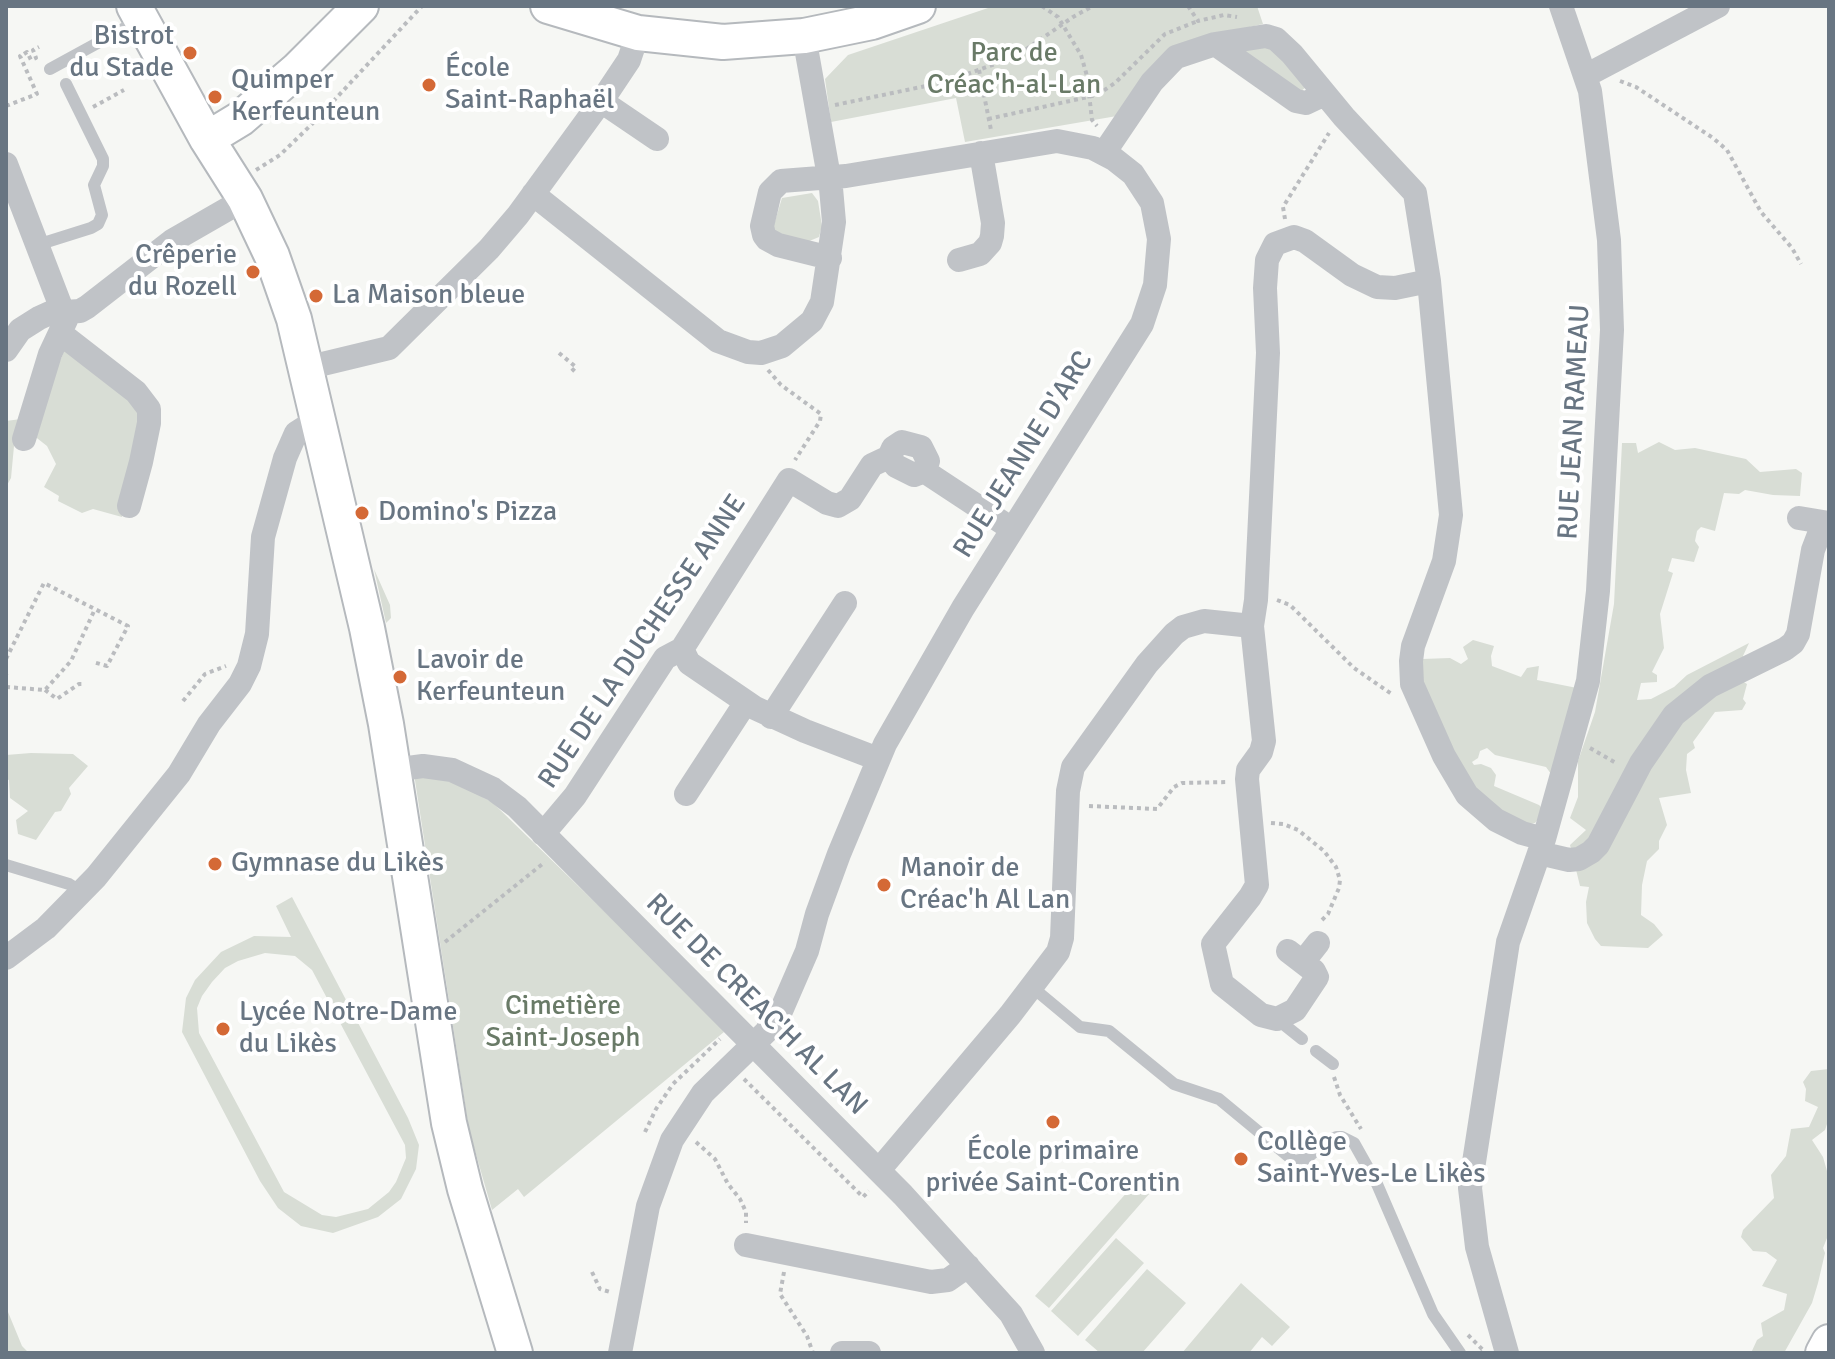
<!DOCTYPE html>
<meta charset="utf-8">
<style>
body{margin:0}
#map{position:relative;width:1835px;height:1359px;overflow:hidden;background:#f6f7f4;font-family:Signika,sans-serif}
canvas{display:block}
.frame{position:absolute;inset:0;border:8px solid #687582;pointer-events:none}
</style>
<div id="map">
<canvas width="1835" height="1359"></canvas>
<div class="frame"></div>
</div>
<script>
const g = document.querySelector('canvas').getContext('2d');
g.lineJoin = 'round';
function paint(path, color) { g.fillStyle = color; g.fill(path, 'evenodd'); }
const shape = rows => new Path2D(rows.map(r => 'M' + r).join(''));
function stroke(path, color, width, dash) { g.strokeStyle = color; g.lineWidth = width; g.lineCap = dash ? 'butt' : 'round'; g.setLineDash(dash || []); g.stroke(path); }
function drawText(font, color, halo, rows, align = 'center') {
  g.font = font + ' Signika,sans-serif'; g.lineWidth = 8; g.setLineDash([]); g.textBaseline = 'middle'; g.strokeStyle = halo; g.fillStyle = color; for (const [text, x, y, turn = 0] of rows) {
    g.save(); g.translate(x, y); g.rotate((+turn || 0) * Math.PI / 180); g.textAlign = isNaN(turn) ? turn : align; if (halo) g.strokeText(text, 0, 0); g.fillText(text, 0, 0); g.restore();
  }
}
paint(shape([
 [994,6,1257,6,1263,24,1196,39,1117,116,965,142,956,98,831,122,825,79,848,55],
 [1271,45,1306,87,1300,92,1246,53,1246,49],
 [812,193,818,201,822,226,819,237,807,242,772,231,782,198],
 [67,345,143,409,140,447,122,517,93,509,82,513,58,501,59,496,44,487,56,464,47,446,33,435,46,392],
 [21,419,14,446,11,478,6,487,6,421],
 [1659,442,1675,450,1695,448,1746,459,1760,472,1796,469,1802,473,1800,496,1773,495,1745,490,1739,494,1724,493,1715,531,1701,527,1697,531,1695,541,1699,547,1694,562,1672,558,1668,571,1673,573,1660,614,1664,648,1652,672,1657,675,1657,682,1641,683,1637,700,1651,699,1674,687,1687,675,1749,643,1743,656,1742,681,1747,684,1743,699,1746,703,1742,710,1715,712,1693,742,1695,748,1687,754,1686,770,1691,793,1659,798,1667,825,1659,841,1659,849,1647,861,1642,885,1641,915,1654,924,1663,935,1648,948,1601,946,1595,939,1587,923,1586,902,1589,887,1580,886,1570,845,1586,830,1570,818,1578,797,1578,761,1595,712,1614,604,1622,443,1636,443,1638,453],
 [374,569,390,605,391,618,386,623],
 [1473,640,1494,646,1491,656,1492,666,1521,677,1527,668,1539,666,1537,680,1577,688,1551,774,1546,767,1495,755,1487,748,1480,751,1478,758,1472,762,1474,765,1481,764,1491,768,1496,775,1494,786,1539,805,1545,811,1535,823,1522,826,1477,793,1452,750,1423,681,1422,659,1450,658,1461,664,1468,659,1463,647],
 [31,753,73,754,88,766,69,788,71,794,61,811,55,812,36,840,18,834,16,820,28,811,10,798,9,780,6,779,6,755],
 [435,772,492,802,719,1023,724,1032,524,1197,518,1189,492,1210,469,1130,414,774],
 [292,897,408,1118,419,1145,416,1169,401,1199,378,1217,333,1233,301,1226,278,1208,260,1181,182,1032,186,998,195,980,221,952,254,936,291,937,276,906],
 [265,953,295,956,312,970,405,1145,406,1158,396,1182,389,1192,368,1209,336,1217,322,1215,284,1192,199,1033,197,1008,202,996,212,982,225,968,238,961],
 [1829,1069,1829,1118,1825,1130,1812,1140,1823,1157,1829,1178,1829,1233,1823,1248,1825,1253,1818,1283,1812,1303,1784,1353,1751,1353,1757,1340,1763,1336,1761,1323,1784,1310,1787,1294,1762,1286,1777,1260,1766,1252,1753,1251,1741,1237,1743,1230,1774,1198,1771,1175,1786,1156,1791,1129,1809,1127,1818,1107,1805,1101,1806,1089,1803,1082,1811,1071],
 [1137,1181,1150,1193,1049,1308,1035,1296],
 [1116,1238,1144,1263,1078,1336,1051,1311],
 [1147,1269,1186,1303,1142,1353,1100,1353,1085,1340],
 [1241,1283,1290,1327,1272,1346,1262,1337,1249,1353,1182,1353],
 [8,1312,22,1346,29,1353,6,1353]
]), '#d8ddd5');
const secondary = shape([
 [134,6,207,139,245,199,272,256,294,319,367,628,386,724,449,1123,465,1189,515,1353],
 [548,6,638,33,723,42,804,36,872,22,918,6],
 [207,139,240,119,297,70,361,6],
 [1823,1353,1829,1342]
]);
stroke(secondary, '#b5b9bd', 38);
stroke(shape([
 [1042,6,1058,17,1081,55,1087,76,1092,120,1097,126],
 [1188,6,1198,21,1224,15,1237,17],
 [24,54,27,52,31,60,36,58,33,50,39,47],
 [979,70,991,130],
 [1620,81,1636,87,1713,138,1727,150,1761,212,1792,248,1801,264],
 [835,105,945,82,995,64,1028,48,1073,17,1093,6],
 [6,106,37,94,20,56,24,54],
 [93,107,124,90],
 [988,119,1097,95,1115,83,1165,34,1198,21],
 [256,170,280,155,312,124,422,6],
 [1285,219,1283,207,1329,133],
 [559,353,576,367,569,374],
 [768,370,781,385,821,414,820,421,795,460],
 [1277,600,1290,605,1354,668,1393,695],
 [6,659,44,583,128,626,107,666,93,662],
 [6,675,7,676],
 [6,687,45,690,71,661,95,609],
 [45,690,57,699,79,684,85,684],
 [183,701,205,674,226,666],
 [1590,748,1616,763],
 [1089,806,1157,809,1174,787,1182,783,1228,782],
 [1271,823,1283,824,1298,830,1324,851,1336,867,1340,880,1339,888,1328,914,1320,922],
 [445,942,545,862],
 [1334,1077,1340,1095,1361,1129],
 [744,1079,863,1197,869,1191],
 [645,1132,656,1109,673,1084,720,1039],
 [696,1142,715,1159,728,1184,740,1199,746,1212,746,1223],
 [592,1272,600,1289,610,1292],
 [784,1272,780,1294,807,1336,813,1353],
 [1468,1335,1484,1351,1481,1353]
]), '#babcbf', 4, [4, 4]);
stroke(shape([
 [119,31,138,21],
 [50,69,103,40],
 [37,245,91,228,98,224,102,215,94,185,103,166,103,159,66,84],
 [6,865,69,884,82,892],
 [1032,987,1080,1027,1109,1031,1174,1084,1219,1099,1294,1161,1306,1159,1328,1140,1337,1137,1342,1137,1354,1143,1377,1184,1433,1314,1460,1353],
 [1277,1019,1302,1039],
 [1316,1051,1333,1064]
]), '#c0c3c7', 12);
stroke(shape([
 [1215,44,1296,101,1306,103,1325,94],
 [1587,75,1718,6],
 [601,101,657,139],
 [1104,153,1152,82,1176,57,1215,44,1266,36,1276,39,1292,54,1344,117,1415,193,1429,281,1451,515,1444,561,1413,646,1411,661,1412,684,1444,756,1467,795,1496,820,1522,833,1544,839],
 [6,164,66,320,50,354,24,439],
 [533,194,718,341,748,352,761,353,782,346,812,321,822,302,834,222,831,188,804,36],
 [959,260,980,254,990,243,992,236,993,223,981,153],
 [60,333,136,392,149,409,149,423,141,462,129,506],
 [6,350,20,330,39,318,50,313,80,311,87,307,172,241,245,199],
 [306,368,389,348,489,249,518,215,607,93,629,60,638,33],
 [924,471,928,461,921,447,902,442,893,448,889,457,896,466,914,475,924,471,1012,529],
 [1799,518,1829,523],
 [682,649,689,663,755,708,805,731,878,759],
 [771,717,845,603],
 [393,770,423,766,452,770,493,789,517,807,903,1195,1011,1314,1033,1353],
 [686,794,746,702],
 [543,834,575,796,665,658,682,649,789,480,827,503,838,506,850,499,872,465,889,457],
 [1539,853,1569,860,1579,859,1591,852,1598,845,1641,763,1674,715,1710,686,1785,649,1793,643,1798,634,1813,550,1821,529,1826,523],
 [1288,951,1314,971,1317,977,1295,1010,1277,1019,1261,1015,1222,984,1213,944,1250,897,1257,885,1247,779,1248,770,1261,752,1264,741,1252,626,1256,600,1268,353,1265,288,1267,260,1275,244,1294,237,1305,241,1352,275,1377,287,1395,288,1429,281],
 [6,958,46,928,96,877,179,774,209,724,240,684,249,666,257,634,263,537,285,458,296,433,318,419],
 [1303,962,1318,943],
 [879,1170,1010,1015,1058,952,1062,938,1068,791,1073,767,1147,664,1174,634,1183,627,1204,621,1252,626],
 [746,1245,931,1282,948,1280,968,1266],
 [620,1353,648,1206,672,1140,703,1093,766,1032,781,1011,807,951,817,914,839,854,885,744,963,608,1142,324,1155,285,1159,239,1152,203,1133,174,1114,159,1093,148,1057,141,846,176,781,181,770,192,762,226,764,235,767,239,778,245,830,258],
 [842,1353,869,1353],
 [1507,1353,1477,1247,1470,1188,1508,942,1544,839,1588,681,1598,591,1612,330,1609,240,1590,91,1561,6]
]), '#c0c3c7', 24);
stroke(secondary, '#fff', 34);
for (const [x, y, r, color] of [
 [190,53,8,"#d46936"],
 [429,85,8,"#d46936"],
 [215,97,8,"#d46936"],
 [253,272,8,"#d46936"],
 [316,296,8,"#d46936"],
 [362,513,8,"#d46936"],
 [400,677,8,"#d46936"],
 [215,864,8,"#d46936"],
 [884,885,8,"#d46936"],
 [223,1029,8,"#d46936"],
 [1053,1122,8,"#d46936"],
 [1241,1159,8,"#d46936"]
]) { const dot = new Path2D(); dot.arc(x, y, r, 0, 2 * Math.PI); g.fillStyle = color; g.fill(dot); stroke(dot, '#fff', 3); }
drawText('28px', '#687582', '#fff', [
 ["Bistrot",174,37,"right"],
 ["du Stade",174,69,"right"],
 ["École",445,69],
 ["Saint-Raphaël",445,101],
 ["Quimper",231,81],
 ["Kerfeunteun",231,113],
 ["Crêperie",237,256,"right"],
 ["du Rozell",237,288,"right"],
 ["La Maison bleue",332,296],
 ["Domino's Pizza",378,513],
 ["Lavoir de",416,661],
 ["Kerfeunteun",416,693],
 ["Gymnase du Likès",231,864],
 ["Manoir de",900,869],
 ["Créac'h Al Lan",900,901],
 ["Lycée Notre-Dame",239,1013],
 ["du Likès",239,1045],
 ["Collège",1257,1143],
 ["Saint-Yves-Le Likès",1257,1175],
 ["École primaire",1053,1152,"center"],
 ["privée Saint-Corentin",1053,1184,"center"]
], 'left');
drawText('28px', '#697a67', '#fff', [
 ["Parc de",1014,54],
 ["Créac'h-al-Lan",1014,86],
 ["Cimetière",563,1007],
 ["Saint-Joseph",563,1039]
]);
drawText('28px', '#687582', '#fff', [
 ["RUE JEAN RAMEAU",1575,422,-87],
 ["RUE JEANNE D'ARC",1024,455,-58],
 ["RUE DE LA DUCHESSE ANNE",643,642,-56],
 ["RUE DE CREAC'H AL LAN",756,1005,45]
]);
</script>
